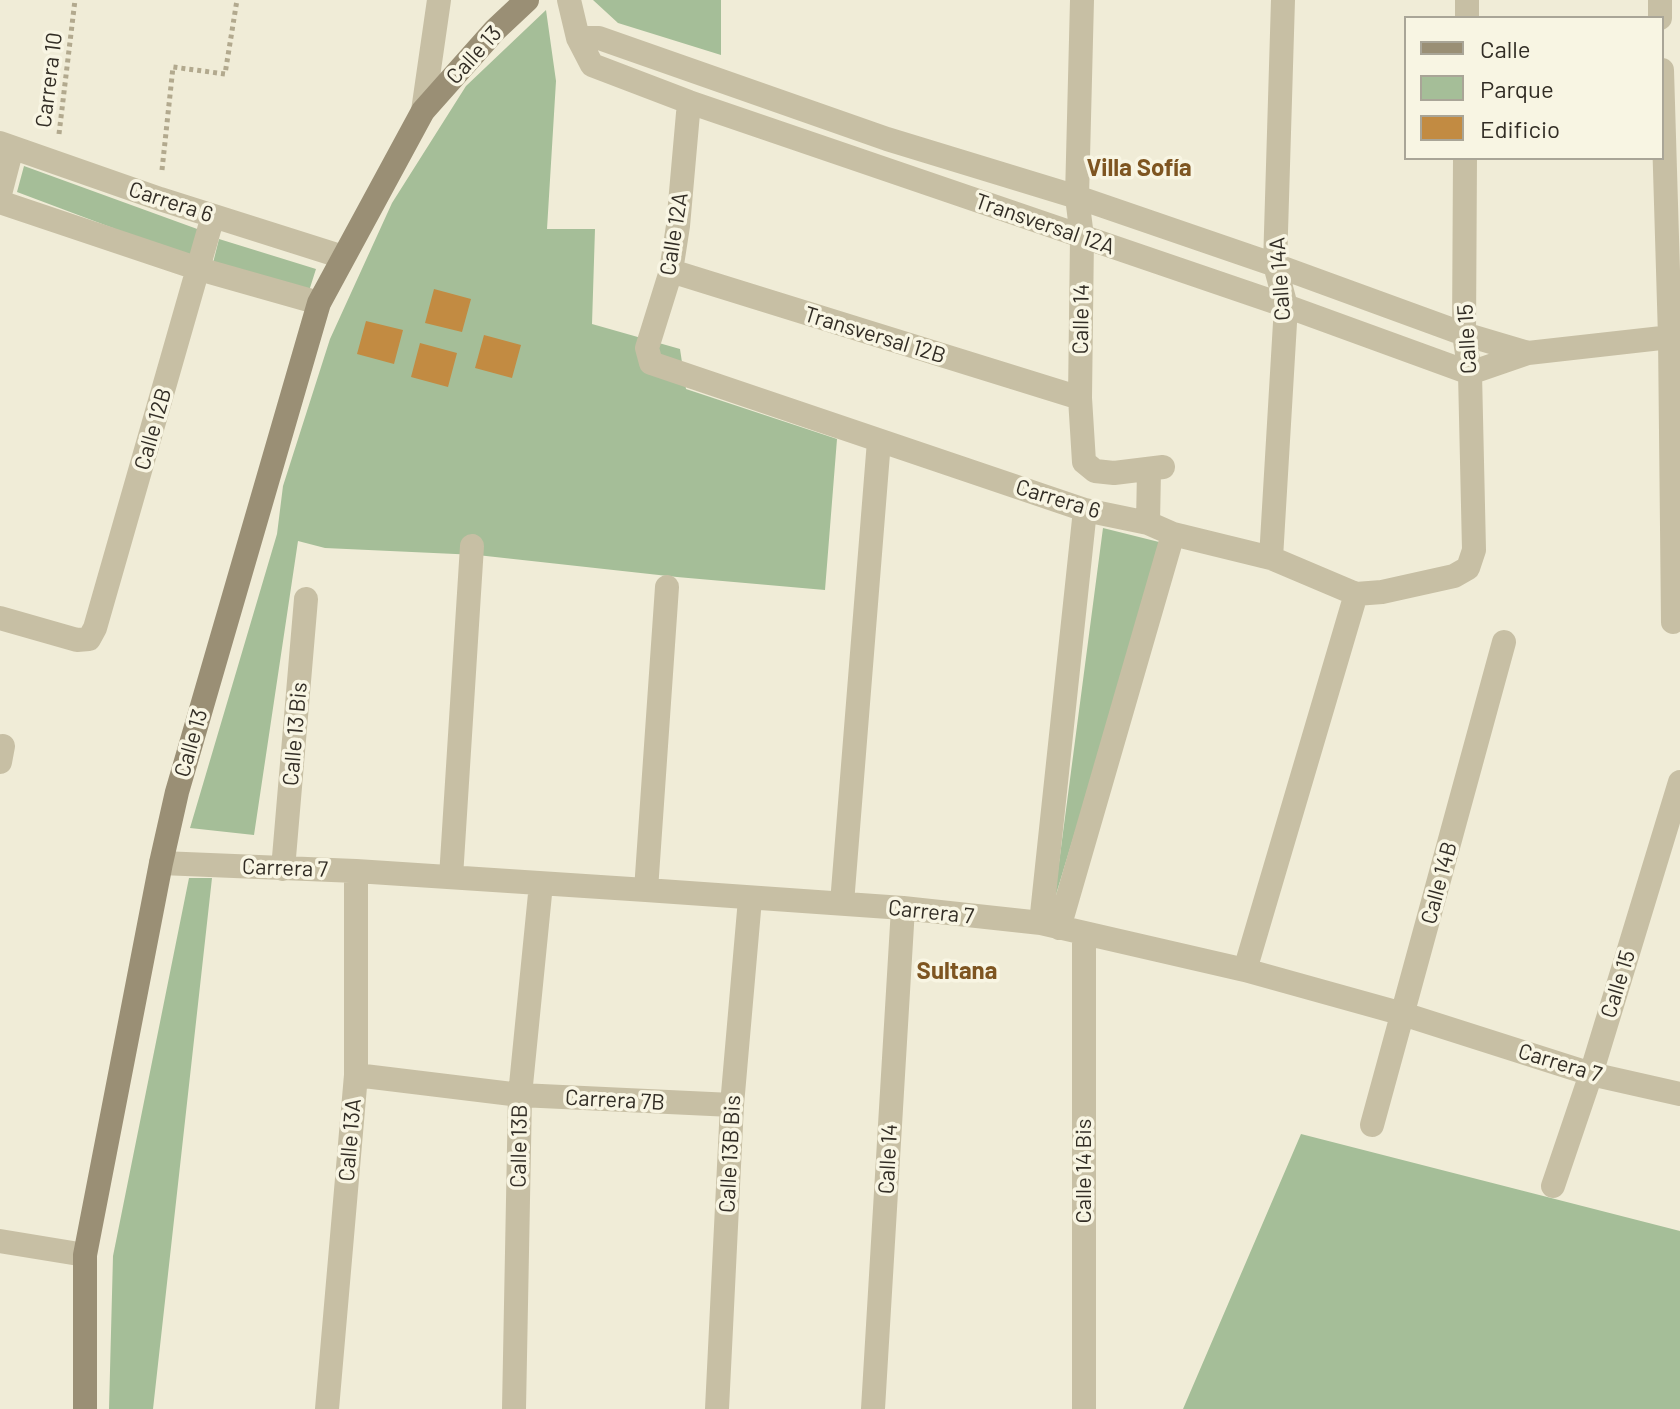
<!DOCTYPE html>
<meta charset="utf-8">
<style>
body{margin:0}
#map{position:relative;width:1680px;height:1409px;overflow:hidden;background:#f0ecd7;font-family:Barlow,sans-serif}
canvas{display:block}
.legend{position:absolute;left:1404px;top:16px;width:260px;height:144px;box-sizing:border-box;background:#f8f5e3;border:2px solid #a9a597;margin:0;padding:10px 14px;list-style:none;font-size:24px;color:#322d25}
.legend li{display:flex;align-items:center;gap:16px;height:40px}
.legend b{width:40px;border:2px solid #a9a597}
</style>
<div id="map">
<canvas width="1680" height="1409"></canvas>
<ul class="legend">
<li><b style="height:10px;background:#9a8f75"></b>Calle</li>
<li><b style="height:22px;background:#a5be98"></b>Parque</li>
<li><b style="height:22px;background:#c28b42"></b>Edificio</li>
</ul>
</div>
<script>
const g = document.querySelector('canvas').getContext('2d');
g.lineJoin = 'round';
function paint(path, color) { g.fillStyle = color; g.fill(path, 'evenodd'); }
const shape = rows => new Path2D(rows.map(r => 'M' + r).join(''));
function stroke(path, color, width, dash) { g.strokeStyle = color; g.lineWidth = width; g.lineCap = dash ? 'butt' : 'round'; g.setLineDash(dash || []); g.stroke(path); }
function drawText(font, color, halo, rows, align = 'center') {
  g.font = font + ' Barlow,sans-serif'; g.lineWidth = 7; g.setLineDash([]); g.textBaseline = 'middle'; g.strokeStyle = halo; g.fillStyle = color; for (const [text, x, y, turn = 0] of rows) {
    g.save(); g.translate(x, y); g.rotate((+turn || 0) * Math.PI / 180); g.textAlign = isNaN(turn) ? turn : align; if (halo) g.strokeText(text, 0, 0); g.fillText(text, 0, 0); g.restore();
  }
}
paint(shape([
 [593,0,721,0,721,55,618,23],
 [546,10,556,81,547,229,595,229,592,324,680,349,686,389,837,439,825,590,677,577,477,555,325,548,298,541,254,835,190,828,277,534,283,486,330,339,392,203,466,86],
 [24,166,200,230,190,257,17,192],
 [219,239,316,269,309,291,213,263],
 [1103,528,1163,543,1054,901],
 [189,878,212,878,153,1409,109,1409,113,1256],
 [1301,1134,1680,1231,1680,1409,1183,1409]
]), '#a5be98');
paint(shape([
 [434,289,471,299,462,332,425,323],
 [366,321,403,330,394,364,357,354],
 [484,335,521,345,512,378,475,368],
 [420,343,457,353,448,387,411,377]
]), '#c28b42');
stroke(shape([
 [59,134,75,0],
 [162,170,173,67,225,74,237,0]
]), '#b2a98e', 5, [4, 4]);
stroke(shape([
 [569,0,578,38,592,65,689,102,1286,306,1470,373,1528,353,1680,336],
 [1082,0,1077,197,1082,237,1080,398,1084,462,1095,471,1114,473,1163,467],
 [1660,0,1660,18],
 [1467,18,1467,0],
 [578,38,599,38,887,139,1077,197,1275,265,1464,334,1528,353],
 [1662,70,1670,337,1673,622],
 [689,102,678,226,671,271,647,348,651,363,1085,510,1148,523,1173,534,1271,558,1356,594,1382,592,1454,576,1468,568,1474,550,1470,373,1464,334,1465,158],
 [423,111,439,0],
 [0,143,160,199,343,257],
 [0,194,12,148],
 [0,202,199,269,319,303],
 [671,271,1080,398],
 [1148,523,1149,470],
 [1271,558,1286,306,1275,265,1283,0],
 [0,618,77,640,89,639,95,628,213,216],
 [0,762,3,746],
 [161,863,356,871,646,890,903,908,1041,923,1245,970,1403,1014,1591,1074,1680,1094],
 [283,869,306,599],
 [451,877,472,546],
 [646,890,667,587],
 [842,903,879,441],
 [1041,923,1085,510],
 [1059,928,1173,534],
 [1245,970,1356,594],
 [356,1075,520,1095,732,1105],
 [1372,1125,1504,642],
 [1553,1186,1591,1074,1680,782],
 [0,1241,85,1255],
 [327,1409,356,1075,356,871],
 [514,1409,520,1095,541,884],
 [717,1409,732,1105,750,899],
 [873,1409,903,908],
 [1084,1409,1084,933]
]), '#c7bfa4', 24);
stroke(shape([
 [85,1409,85,1255,161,863,177,792,319,303,423,111,495,30,527,0]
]), '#9a8f75', 24);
drawText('22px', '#322d25', '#f8f5e3', [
 ["Calle 13",474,55,-48],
 ["Carrera 10",49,80,-83],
 ["Carrera 6",171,202,18],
 ["Transversal 12A",1045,224,19],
 ["Calle 12A",674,234,-81],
 ["Calle 14A",1280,279,-94],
 ["Calle 14",1081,319,-89],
 ["Transversal 12B",875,335,17],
 ["Calle 15",1467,339,-93],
 ["Calle 12B",153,429,-74],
 ["Carrera 6",1058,499,17],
 ["Calle 13 Bis",295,734,-85],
 ["Calle 13",191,743,-74],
 ["Carrera 7",285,868,2],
 ["Calle 14B",1439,883,-75],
 ["Carrera 7",931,912,6],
 ["Calle 15",1618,984,-73],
 ["Carrera 7",1560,1063,17],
 ["Carrera 7B",615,1100,3],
 ["Calle 13A",350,1140,-85],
 ["Calle 13B",519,1146,-89],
 ["Calle 13B Bis",730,1154,-87],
 ["Calle 14",888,1159,-87],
 ["Calle 14 Bis",1084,1171,-90]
]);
drawText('bold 24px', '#7e5521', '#f8f5e3', [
 ["Villa Sofía",1139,168],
 ["Sultana",957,971]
]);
</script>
